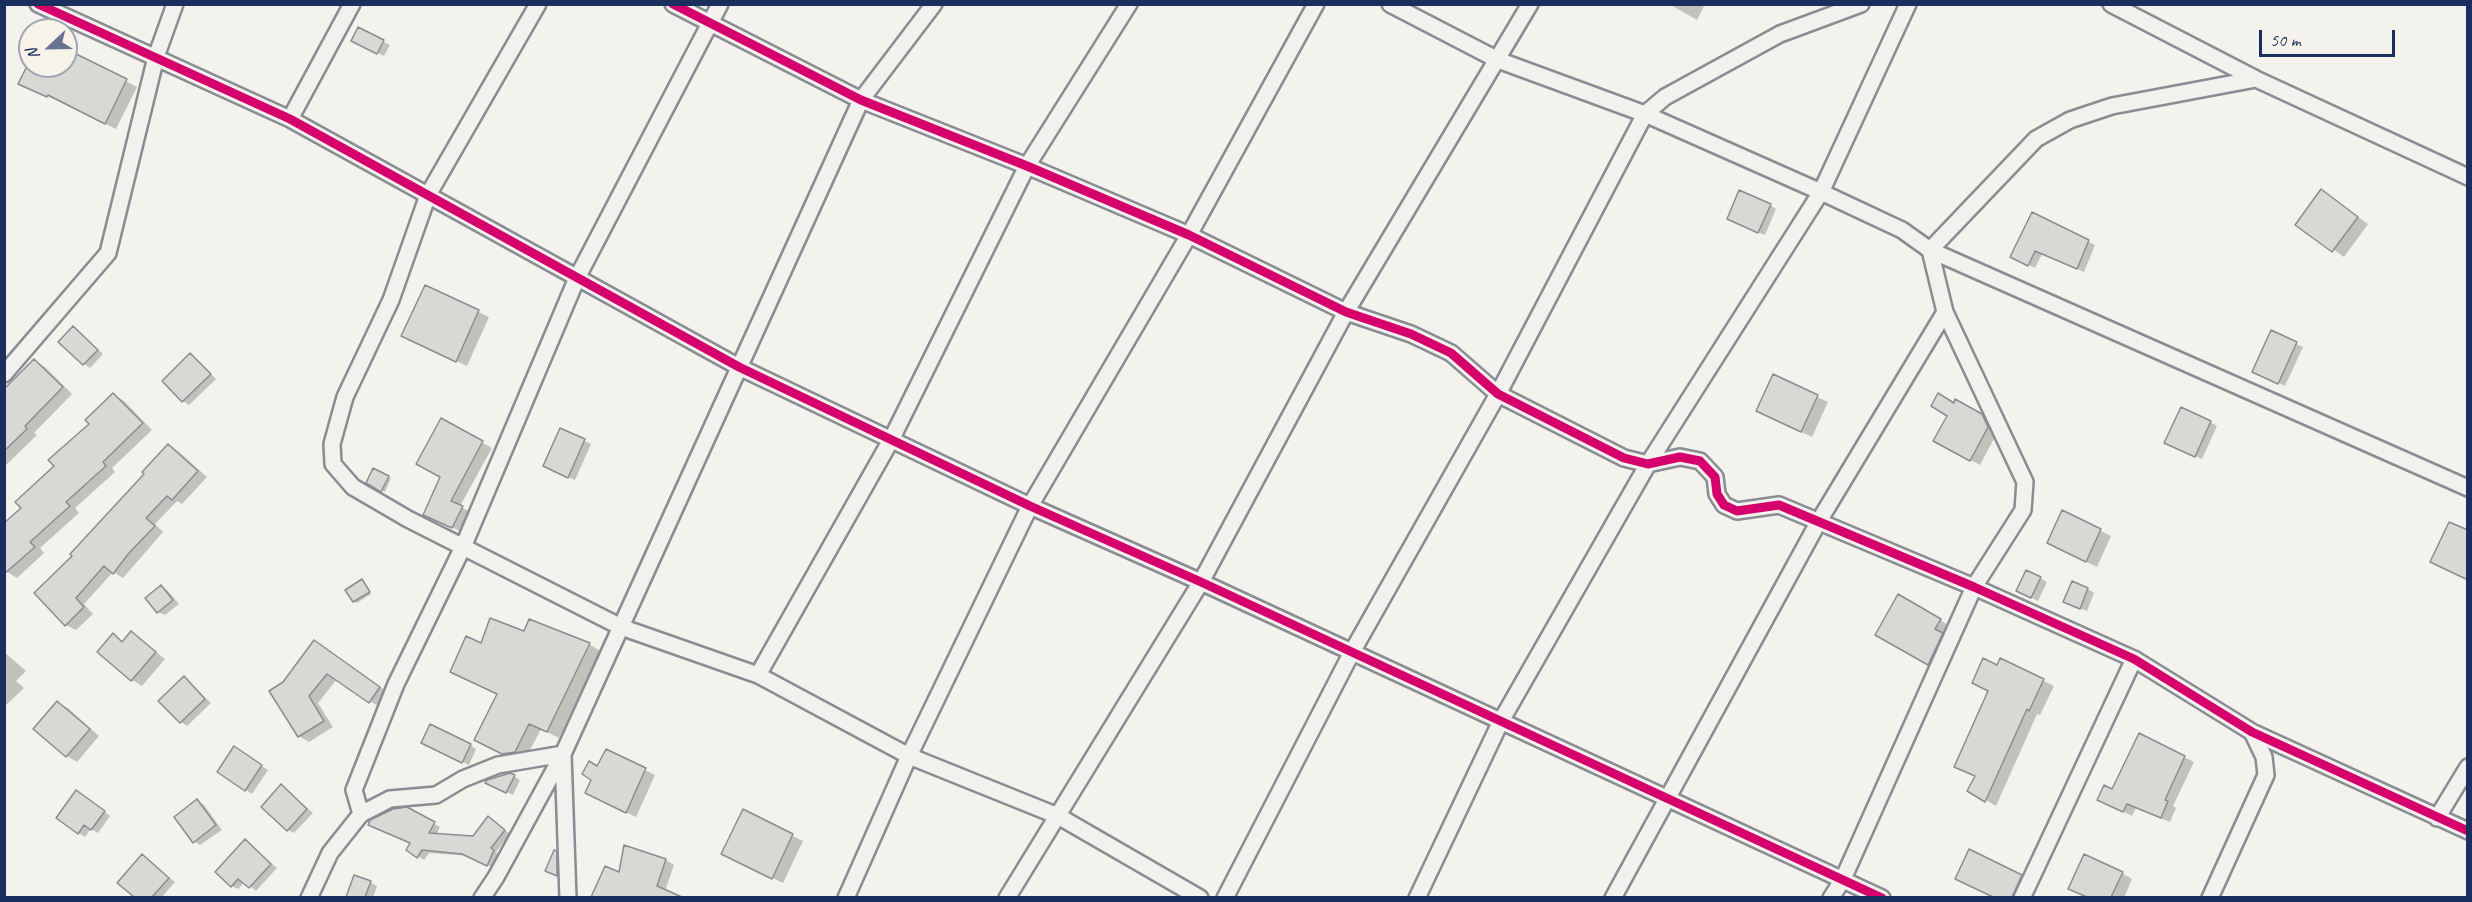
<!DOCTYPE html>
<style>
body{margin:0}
#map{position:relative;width:2472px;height:902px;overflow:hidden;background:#f4f2ec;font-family:Caveat,sans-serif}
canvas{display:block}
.frame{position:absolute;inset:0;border:6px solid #1b2f5e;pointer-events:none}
.north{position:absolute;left:18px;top:18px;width:60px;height:60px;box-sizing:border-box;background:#f7f3e8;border:2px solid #9fa5b1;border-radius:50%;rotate:248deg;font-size:16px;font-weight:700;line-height:24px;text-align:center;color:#1b2f5e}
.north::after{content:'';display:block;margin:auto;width:21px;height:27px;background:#677390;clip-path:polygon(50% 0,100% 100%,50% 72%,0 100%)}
.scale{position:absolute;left:2259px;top:30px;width:136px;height:27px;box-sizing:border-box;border:3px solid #1b2f5e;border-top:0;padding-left:8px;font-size:18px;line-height:21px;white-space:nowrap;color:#1b2f5e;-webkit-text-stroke:4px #f7f3e8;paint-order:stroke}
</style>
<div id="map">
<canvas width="2472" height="902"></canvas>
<div class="frame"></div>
<div class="north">N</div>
<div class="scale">50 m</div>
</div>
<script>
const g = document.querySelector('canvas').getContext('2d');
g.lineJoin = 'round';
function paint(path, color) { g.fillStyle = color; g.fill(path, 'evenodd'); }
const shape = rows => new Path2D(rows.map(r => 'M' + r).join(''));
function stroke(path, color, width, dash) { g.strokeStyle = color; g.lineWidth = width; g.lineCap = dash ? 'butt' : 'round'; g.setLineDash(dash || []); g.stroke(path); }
paint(shape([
 [1669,4,1705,4,1697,20],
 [359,29,390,45,384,56,360,44],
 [66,53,70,55,71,53,137,87,116,129,20,83,30,62,30,66,66,66],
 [2322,191,2368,224,2344,257,2297,224],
 [1770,205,1776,209,1765,235,1735,222],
 [2032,214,2095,245,2084,272,2042,254,2035,268,2019,260],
 [425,287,489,317,467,366,414,341],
 [74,328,103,354,90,368,84,364],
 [2296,344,2303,347,2285,386,2261,375],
 [191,355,216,379,189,405,183,401],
 [35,361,45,367,72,394,34,433,37,435,4,467,4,394],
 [1773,376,1828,402,1812,437,1768,416],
 [114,395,124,401,152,430,112,468,115,472,75,508,79,513,40,548,44,553,17,578,4,570,23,508],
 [1956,401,1992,421,1997,433,1980,465,1935,441],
 [442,420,492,448,460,506,471,513,462,532,434,519,442,477],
 [2210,422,2217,426,2202,459,2173,446],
 [561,430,591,444,575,480,551,469],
 [169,445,178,451,207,477,182,504,177,501,155,524,163,532,123,578,113,572,84,604,93,614,76,630,66,625,36,593,74,556],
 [374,470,391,478,385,492,368,483],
 [2063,512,2111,536,2097,567,2059,549],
 [2040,578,2047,582,2038,601,2024,594],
 [362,581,371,594,357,603,354,601],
 [162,587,168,591,179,604,165,615,158,612],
 [2088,589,2094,593,2087,611,2072,605],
 [1898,596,1950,626,1939,670,1877,635],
 [132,633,165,659,142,686,132,680,113,635,124,642],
 [525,633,589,644,600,651,559,738,541,729,526,758,515,760,487,747,498,694,482,645],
 [324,648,389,693,379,707,337,679,318,703,333,727,309,742,299,736,284,683],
 [4,652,26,671,16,681,24,688,4,707],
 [2001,660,2054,686,2040,715,2037,714,1996,806,1969,790,1977,777,1966,772],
 [184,678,211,703,187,726,181,722],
 [57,703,68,708,99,736,77,762,67,756,35,729],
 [2139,735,2194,762,2173,806,2176,808,2170,822,2136,808,2132,816,2108,804],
 [470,745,476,749,469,765,429,746],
 [606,751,655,775,636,817,596,798,598,768],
 [241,752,268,770,252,794,219,772],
 [510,774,520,780,513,795,494,786],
 [282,786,313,813,294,833,288,830],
 [83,796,110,816,98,833,91,829,85,837,79,833],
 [197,801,204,805,222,830,200,845,194,841],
 [407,809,440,827,436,835,473,838,494,822,510,834,496,852,499,854,493,868,470,856,429,853,424,860,408,850,412,843],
 [743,811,803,841,783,883,733,859],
 [245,841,277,868,256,891,245,882,238,889,232,886],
 [555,851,563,856,564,878,554,874],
 [143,856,175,882,161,898,136,898,119,883],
 [666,860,674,865,665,891,671,895,670,898,593,898,606,868,620,874],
 [2122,873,2132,879,2124,898,2088,898,2080,894],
 [2021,876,2032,882,2025,898,1994,898,1967,884],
 [370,882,377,886,373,898,347,898]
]), '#0003');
const building = shape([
 [358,27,384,40,377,54,351,41,358,27],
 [70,51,127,79,105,124,48,95,47,97,18,84,27,66,66,66,66,60,70,51],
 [2321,189,2358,217,2332,252,2295,225,2321,189],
 [1739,190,1771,204,1758,233,1727,219,1739,190],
 [2032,212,2089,240,2077,269,2035,251,2028,266,2010,257,2032,212],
 [425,285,479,310,456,362,401,336,425,285],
 [73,326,98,350,83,365,58,342,73,326],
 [2271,330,2297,342,2278,384,2252,372,2271,330],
 [190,353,211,374,182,402,162,381,190,353],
 [34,359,63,387,25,426,27,429,4,451,4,389,34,359],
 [1773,374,1818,395,1801,432,1756,411,1773,374],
 [113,393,143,423,103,462,106,466,66,502,70,506,30,542,35,547,4,574,4,523,21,508,15,502,54,466,48,460,89,424,85,420,113,393],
 [1938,393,1954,403,1955,399,1982,414,1988,427,1970,461,1933,441,1947,416,1931,406,1938,393],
 [2181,407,2211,421,2195,457,2164,443,2181,407],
 [441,418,483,441,451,501,463,506,452,528,423,515,440,477,416,464,441,418],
 [560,428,585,439,568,478,543,466,560,428],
 [168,444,198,471,172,500,167,496,146,518,155,526,129,553,113,574,104,566,76,598,84,607,65,626,34,593,72,556,70,554,144,474,142,472,168,444],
 [373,468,389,476,381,492,366,483,373,468],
 [2062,510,2101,529,2086,562,2047,543,2062,510],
 [2449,522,2468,530,2468,580,2430,562,2449,522],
 [2026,570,2041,577,2031,598,2016,591,2026,570],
 [362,579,370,592,353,602,345,590,362,579],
 [2072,581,2088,588,2080,609,2063,602,2072,581],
 [161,585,173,600,157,613,145,598,161,585],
 [1898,594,1941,619,1935,629,1943,633,1928,665,1875,635,1898,594],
 [490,618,524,631,529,619,590,643,547,732,529,724,515,752,502,754,474,740,497,694,450,672,466,636,481,643,490,618],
 [131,631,156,652,131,681,97,652,113,633,122,642,131,631],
 [314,640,380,687,369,703,327,674,309,696,324,721,298,737,269,691,283,682,314,640],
 [1983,658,1997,665,2000,658,2044,679,2029,711,2027,709,1985,802,1967,791,1975,776,1954,767,1988,691,1972,683,1983,658],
 [184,676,205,699,180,723,158,701,184,676],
 [57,701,90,729,66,757,33,729,57,701],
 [430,724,471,744,462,763,421,743,430,724],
 [2139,733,2185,756,2165,800,2168,801,2161,818,2127,804,2123,812,2097,800,2104,785,2112,789,2139,733],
 [234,746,262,765,245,791,217,772,234,746],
 [606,749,646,768,626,813,585,793,591,780,582,774,589,761,597,766,606,749],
 [510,773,515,775,506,793,485,783,487,780,510,773],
 [281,784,307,809,287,831,261,807,281,784],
 [76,790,105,811,91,830,84,825,78,834,56,818,76,790],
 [197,799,216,825,193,843,174,817,197,799],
 [407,807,435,822,429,833,473,836,488,816,505,830,491,848,494,850,487,866,462,854,422,850,417,858,406,850,410,843,368,825,370,820,393,809,407,807],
 [743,809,793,834,772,879,721,854,743,809],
 [245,839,271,864,249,888,238,879,231,887,215,872,245,839],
 [624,845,666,859,657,886,682,897,591,897,605,866,619,872,624,845],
 [1969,849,2022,875,2012,897,1993,897,1955,879,1969,849],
 [554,850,557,851,557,876,545,871,554,850],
 [142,854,169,878,152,897,134,897,117,883,142,854],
 [2084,854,2123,872,2111,897,2087,897,2068,889,2084,854],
 [354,875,371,881,365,897,346,897,354,875]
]);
paint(building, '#d8d8d5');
stroke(building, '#898c92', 1.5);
const minor = shape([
 [38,4,290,119,739,367,1030,506,1201,582,1882,898],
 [538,4,428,195,391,300,345,397,332,444,333,464,353,487,408,519,621,627,758,675,909,756,1058,816,1200,898],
 [673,4,861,100,1027,166,1189,235,1346,312,1411,334,1451,353,1498,394,1624,458,1648,464,1680,457,1700,461,1715,477,1717,494,1724,505,1737,511,1779,505,1974,587,2134,659,2252,732,2468,831],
 [1390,4,1498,60,1645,114,1821,192,1902,230,1930,250,1945,312,2025,482,2023,510,1974,587,1843,879,1831,898],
 [2111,4,2256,79,2468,177],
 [2256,79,2112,106,2070,120,2036,139,1930,250,2468,488],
 [290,119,352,4],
 [4,374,108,253,156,57,175,4],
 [758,675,891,440,1027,166,1129,4],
 [361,814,354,790,396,684,463,547,577,278,720,4],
 [2437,818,2468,767],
 [309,898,330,853,361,814,390,799,436,795,463,779,498,765,563,754,568,898],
 [482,898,496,877,563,754,861,100,934,4],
 [846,898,909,756,1030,506,1189,235,1316,4],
 [1007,898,1201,582,1346,312,1530,4],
 [1225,898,1352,652,1498,394,1645,114,1665,97,1780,34,1861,4],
 [1417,898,1501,721,1648,464,1821,192,1908,4],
 [1613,898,1819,521,1945,312],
 [2022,898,2134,659],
 [2210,898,2266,775,2264,757,2252,732]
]);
stroke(minor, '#898c92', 20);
stroke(minor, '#f2f1ed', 15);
stroke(shape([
 [38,4,290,119,739,367,1030,506,1201,582,1882,898],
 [673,4,861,100,1027,166,1189,235,1346,312,1411,334,1451,353,1498,394,1624,458,1648,464,1680,457,1700,461,1715,477,1717,494,1724,505,1737,511,1779,505,1974,587,2134,659,2252,732,2468,831]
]), '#d6006c', 9);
</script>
